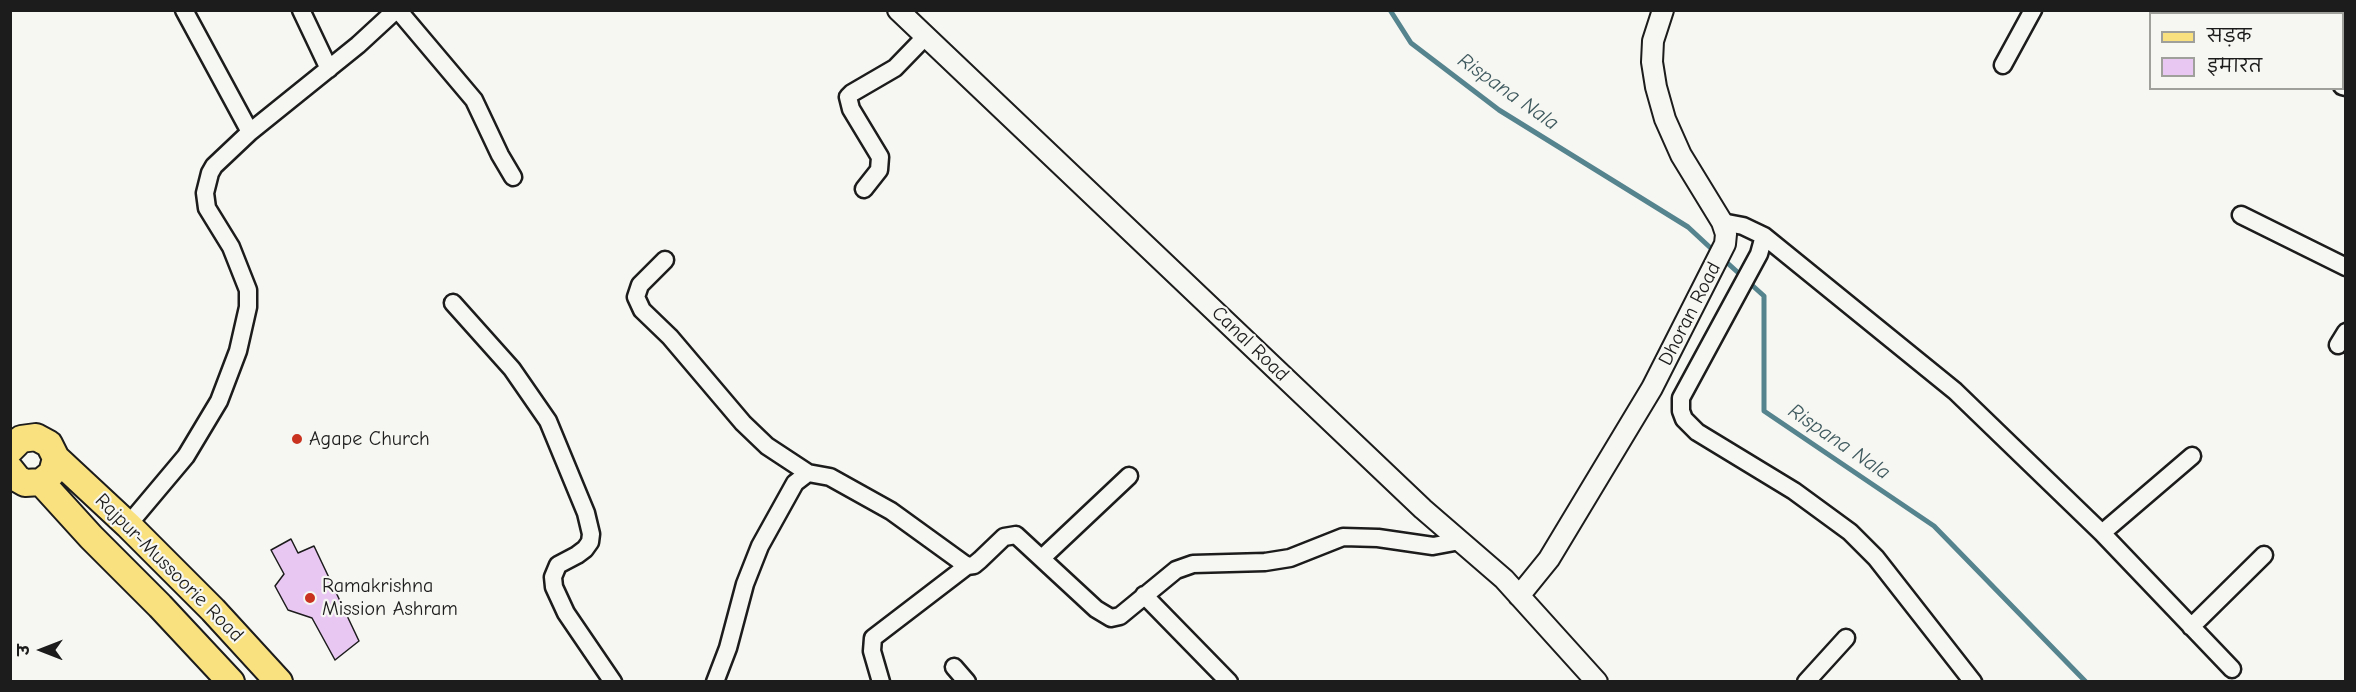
<!DOCTYPE html>
<meta charset="utf-8">
<style>
body{margin:0}
#map{position:relative;width:2356px;height:692px;overflow:hidden;background:#f6f6f2;font-family:"Comic Neue","Playpen Sans Deva",sans-serif}
canvas{display:block}
.frame{position:absolute;inset:0;border:12px solid #1c1c1c;pointer-events:none}
.legend{position:absolute;left:2149px;top:12px;width:195px;height:78px;box-sizing:border-box;background:#f6f6f2;border:2px solid #9f9f9c;margin:0;padding:8px 10px;list-style:none;font-size:18px;color:#1c1c1c}
.legend li{display:flex;align-items:center;gap:12px;height:30px}
.legend b{width:30px;border:2px solid #9f9f9c}
.north{position:absolute;left:12px;top:620px;width:60px;height:60px;-webkit-text-stroke:4px #f6f6f2;paint-order:stroke;rotate:270deg;font-size:16px;font-weight:700;line-height:24px;text-align:center;color:#1c1c1c}
.north::after{content:'';display:block;margin:auto;width:21px;height:27px;background:#1c1c1c;clip-path:polygon(50% 0,100% 100%,50% 72%,0 100%)}
</style>
<div id="map">
<canvas width="2356" height="692"></canvas>
<div class="frame"></div>
<ul class="legend">
<li><b style="height:8px;background:#fae180"></b>सड़क</li>
<li><b style="height:16px;background:#e9c7f3"></b>इमारत</li>
</ul>
<div class="north">उ</div>
</div>
<script>
const g = document.querySelector('canvas').getContext('2d');
g.lineJoin = 'round';
const shape = rows => new Path2D(rows.map(r => 'M' + r).join(''));
function stroke(path, color, width, dash) { g.strokeStyle = color; g.lineWidth = width; g.lineCap = dash ? 'butt' : 'round'; g.setLineDash(dash || []); g.stroke(path); }
function paint(path, color) { g.fillStyle = color; g.fill(path, 'evenodd'); }
function drawText(font, color, halo, rows, align = 'center') {
  g.font = font + ' "Comic Neue",sans-serif'; g.lineWidth = 4.5; g.setLineDash([]); g.textBaseline = 'middle'; g.strokeStyle = halo; g.fillStyle = color; for (const [text, x, y, turn = 0] of rows) {
    g.save(); g.translate(x, y); g.rotate((+turn || 0) * Math.PI / 180); g.textAlign = isNaN(turn) ? turn : align; if (halo) g.strokeText(text, 0, 0); g.fillText(text, 0, 0); g.restore();
  }
}
stroke(shape([
 [1390,10,1411,43,1499,110,1688,227,1716,253],
 [1723,259,1764,296,1764,411,1934,526,2086,682]
]), '#56848e', 5);
const building = shape([
 [291,539,298,553,314,546,359,641,335,660,312,618,288,610,275,586,284,574,271,550,291,539]
]);
paint(building, '#e9c7f3');
stroke(building, '#1c1c1c', 1.5);
const minor = shape([
 [184,10,250,132],
 [301,10,329,69],
 [398,10,474,100,500,155,513,177],
 [2003,65,2033,10],
 [2342,86,2346,87],
 [864,189,879,170,880,157,851,109,848,97,852,93,895,68,926,36],
 [2241,215,2346,267],
 [1722,222,1743,226,1764,236,1955,391,2102,533,2232,669],
 [1764,236,1759,254,1681,398,1681,411,1684,419,1697,432,1794,491,1850,532,1876,558,1973,682],
 [665,260,640,285,636,297,642,310,670,337,743,423,767,446,808,473],
 [453,303,512,369,548,421,586,513,591,534,590,542,585,549,577,555,558,565,553,577,554,587,566,613,613,682],
 [2338,345,2346,332],
 [128,525,186,456,219,401,238,351,248,307,248,290,231,247,207,208,205,193,210,173,214,166,250,132,358,45,396,10],
 [2102,533,2192,456],
 [1042,558,1129,476],
 [1144,595,1229,682],
 [2191,627,2264,555],
 [954,667,967,682],
 [715,682,728,648,745,584,760,546,795,483,808,473,830,477,891,511,967,566,974,565,980,560,1004,537,1016,535,1096,609,1111,618,1120,616,1176,570,1193,564,1265,562,1290,558,1343,537,1378,538,1433,546,1460,541],
 [881,682,872,651,873,638,967,566],
 [1806,682,1846,638]
]);
const tertiary = shape([
 [898,10,1423,509,1504,579,1597,682],
 [1519,596,1549,559,1652,388,1725,244,1726,234,1722,222,1681,155,1665,119,1656,87,1652,62,1653,41,1663,10]
]);
const primary = shape([
 [10,450,21,439,36,437,49,444,56,458,52,473,41,482,25,483,18,479,10,469],
 [56,458,128,525,213,610,279,682],
 [41,482,91,537,160,606,231,682]
]);
stroke(minor, '#1c1c1c', 21);
stroke(tertiary, '#1c1c1c', 24);
stroke(primary, '#1c1c1c', 30);
stroke(minor, '#f6f6f2', 16);
stroke(tertiary, '#f6f6f2', 20);
stroke(primary, '#fae180', 26);
for (const [x, y, r, color] of [
 [297,439,6,"#c8321e"],
 [310,598,6,"#c8321e"]
]) { const dot = new Path2D(); dot.arc(x, y, r, 0, 2 * Math.PI); g.fillStyle = color; g.fill(dot); stroke(dot, '#f6f6f2', 2); }
drawText('20px', '#1c1c1c', '#f6f6f2', [
 ["Dhoran Road",1690,314,-63],
 ["Canal Road",1250,344,44],
 ["Rajpur-Mussoorie Road",169,568,45]
]);
drawText('20px', '#1c1c1c', '#f6f6f2', [
 ["Agape Church",309,439],
 ["Ramakrishna",322,586],
 ["Mission Ashram",322,609]
], 'left');
drawText('italic 21px', '#3e595e', '#f6f6f2', [
 ["Rispana Nala",1508,92,35],
 ["Rispana Nala",1839,442,34]
]);
</script>
